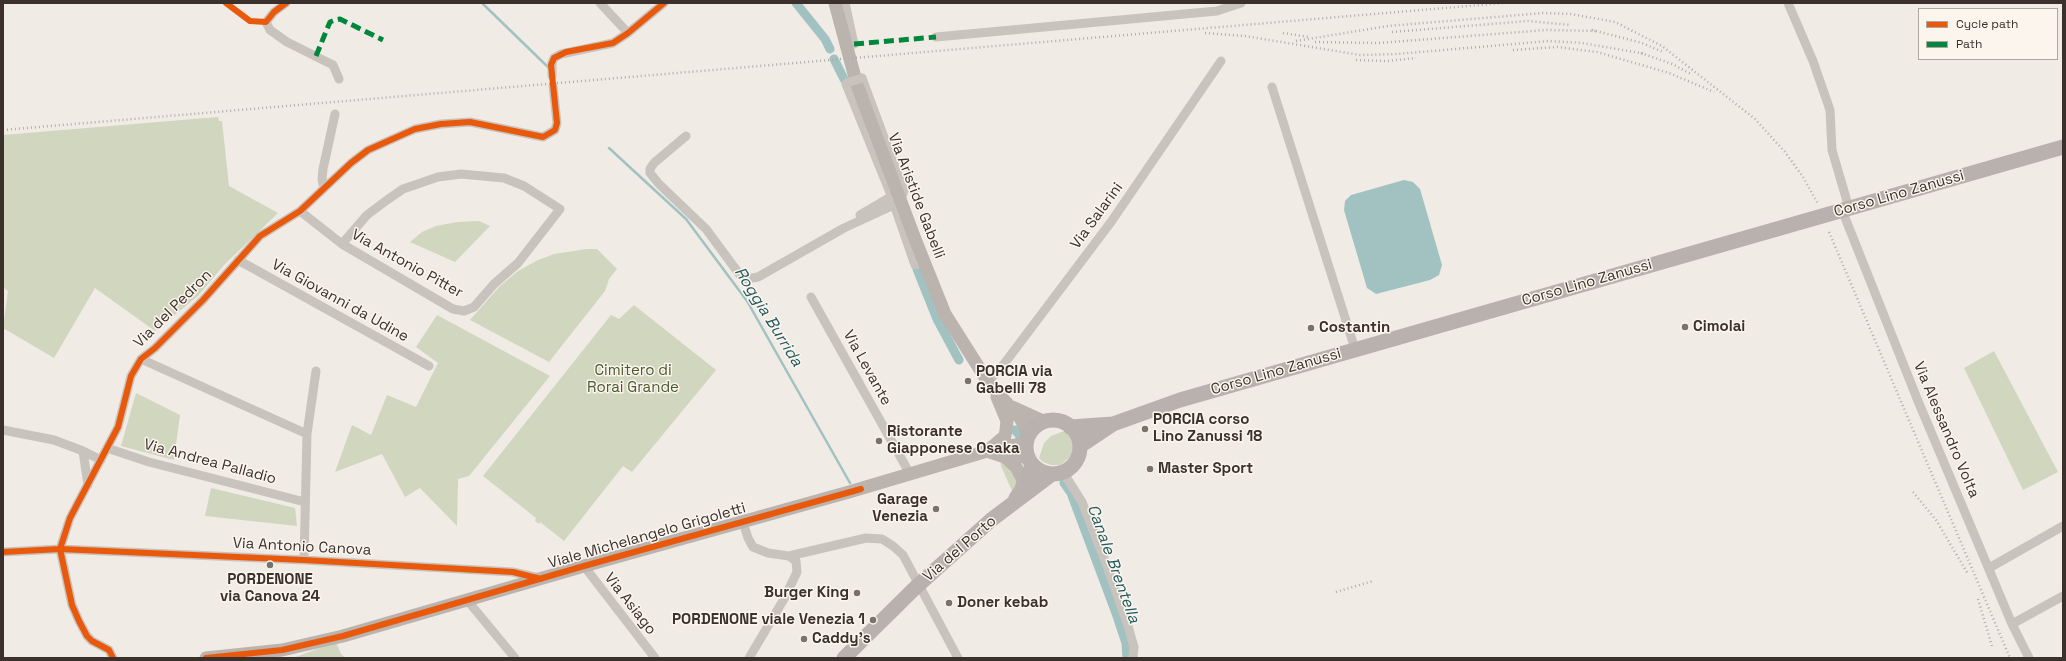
<!DOCTYPE html>
<style>
body{margin:0}
#map{position:relative;width:2066px;height:661px;overflow:hidden;background:#f0ebe5;font-family:"Space Grotesk",sans-serif}
canvas{display:block}
.frame{position:absolute;inset:0;border:4px solid #3b302b;pointer-events:none}
.legend{position:absolute;left:1918px;top:8px;width:140px;height:52px;box-sizing:border-box;background:#fbf5ee;border:1px solid #aea6a0;margin:0;padding:5px 7px;list-style:none;font-size:12px;color:#3b302b}
.legend li{display:flex;align-items:center;gap:8px;height:20px}
.legend b{width:20px;border:1px solid #aea6a0}
</style>
<div id="map">
<canvas width="2066" height="661"></canvas>
<div class="frame"></div>
<ul class="legend">
<li><b style="height:5px;background:#e8590c"></b>Cycle path</li>
<li><b style="height:5px;background:#00873e"></b>Path</li>
</ul>
</div>
<script>
const g = document.querySelector('canvas').getContext('2d');
g.lineJoin = 'round';
function paint(path, color) { g.fillStyle = color; g.fill(path, 'evenodd'); }
const shape = rows => new Path2D(rows.map(r => 'M' + r).join(''));
function stroke(path, color, width, dash) { g.strokeStyle = color; g.lineWidth = width; g.lineCap = dash ? 'butt' : 'round'; g.setLineDash(dash || []); g.stroke(path); }
function drawText(font, color, halo, rows, align = 'center') {
  g.font = font + ' "Space Grotesk",sans-serif'; g.lineWidth = 3; g.setLineDash([]); g.textBaseline = 'middle'; g.strokeStyle = halo; g.fillStyle = color; for (const [text, x, y, turn = 0] of rows) {
    g.save(); g.translate(x, y); g.rotate((+turn || 0) * Math.PI / 180); g.textAlign = isNaN(turn) ? turn : align; if (halo) g.strokeText(text, 0, 0); g.fillText(text, 0, 0); g.restore();
  }
}
paint(shape([
 [218,117,219,121,222,121,229,186,278,213,224,265,198,296,155,331,95,288,54,358,3,328,8,291,3,287,3,135],
 [479,221,490,226,455,262,410,242,422,232,436,226,457,222],
 [587,249,597,249,617,269,609,279,605,291,549,362,470,320,499,287,518,271,538,260,554,254],
 [634,305,716,370,632,472,623,466,564,541,540,522,539,524,535,521,536,518,483,476,611,315,619,319],
 [437,315,550,376,469,476,458,479,457,526,420,488,405,497,382,454,335,472,352,425,371,435,387,395,416,407,438,363,416,347],
 [1994,351,2058,472,2023,490,1964,368],
 [136,393,180,415,174,460,121,446],
 [1064,431,1071,437,1073,445,1073,451,1069,458,1060,465,1051,465,1043,462,1039,458,1044,443,1051,436],
 [1000,460,1006,462,1018,482,1012,491,1001,466],
 [211,488,295,508,297,526,205,516],
 [336,642,341,654,346,658,293,658]
]), '#d1d6bf');
paint(shape([
 [1404,180,1413,182,1420,189,1442,265,1439,275,1430,280,1376,294,1367,288,1344,210,1345,201,1351,195]
]), '#a1c2c1');
stroke(shape([
 [482,3,550,69],
 [609,148,686,219,747,301,850,483]
]), '#a1c2c1', 2.5);
stroke(shape([
 [796,3,825,39,830,49],
 [834,59,844,79],
 [917,269,937,319,959,360],
 [1015,430,1019,435],
 [1064,483,1071,493,1117,616,1126,643,1127,658]
]), '#a1c2c1', 9);
stroke(shape([
 [286,3,274,12,266,22,270,30,287,42,333,65,339,79],
 [600,3,628,33],
 [845,3,854,44],
 [1788,3,1813,61,1830,110,1832,150,1849,208],
 [936,37,1217,11,1241,3],
 [552,76,552,63,554,58,561,54,613,43,628,33,664,3],
 [862,78,904,191,900,202],
 [847,83,846,84,889,190,915,265,923,262],
 [1272,87,1355,349],
 [686,136,654,163,650,169,650,173,659,184,706,229,740,275,746,279,758,277,844,228,894,205],
 [324,188,322,180,323,169,335,114],
 [1842,210,1918,401,2012,624,2029,658],
 [300,211,342,244,453,309,464,311,474,307,494,284,518,263,560,209,524,186,504,178,461,174,438,177,403,189,387,200,367,215,342,244],
 [860,215,896,194],
 [238,260,429,366],
 [811,297,910,474],
 [141,359,307,434],
 [988,382,1004,364,1111,222,1221,61],
 [3,430,54,440,83,451,101,460],
 [107,448,149,462,305,502],
 [83,451,88,485],
 [1063,472,1082,502,1106,563,1128,626,1134,647,1133,658],
 [743,522,748,538,753,547,768,553,789,556,866,538,882,539,893,546,903,555,958,658],
 [3,552,60,549,304,560,513,572,539,578],
 [304,560,307,434,316,371],
 [584,566,655,658],
 [1989,568,2063,526],
 [467,600,515,658],
 [2012,624,2063,596],
 [113,658,109,650,92,641,87,636,79,621,72,605,60,549,70,518,118,427,131,376,141,359,155,348,203,300,260,236,300,211,351,163,368,150,415,129,441,124,470,122,543,137,555,130,557,123,553,86],
 [749,658,784,599,797,572,796,561,789,556]
]), '#c9c3be', 9);
stroke(shape([
 [835,3,857,85,915,239,945,314,988,382,1020,418,1029,435],
 [1012,407,1045,422],
 [991,448,1005,436,1006,430,1007,421,997,397],
 [987,451,1005,457,1016,467,1023,480,1021,491],
 [999,451,1010,452,1029,459],
 [206,658,282,650,343,636,584,566,849,492,994,449,1026,443]
]), '#bab3ae', 13);
stroke(shape([
 '1026 447a27 27 0 1 1 54 0a27 27 0 1 1-54 0Z',
 [1070,427,1113,424],
 [1080,446,1113,424,1180,400,2063,147],
 [1016,498,1025,485,1032,465],
 [844,658,915,588,991,520,1052,474]
]), '#b8b1ad', 15);
stroke(shape([
 [1592,30,1642,43,1663,52],
 [1392,32,1528,21,1571,25],
 [1205,33,1245,36,1360,55,1397,54,1549,41,1582,43,1646,54],
 [1283,33,1309,37],
 [1296,41,1388,26,1543,13,1571,14,1615,22,1662,46,1755,119,1785,152,1803,177,1818,204],
 [1315,42,1379,43,1546,30,1598,31],
 [1513,50,1557,47,1597,52,1669,73,1714,92],
 [1641,53,1672,64,1691,74],
 [1356,60,1387,61,1416,58],
 [3,130,1504,3],
 [1829,232,2010,658],
 [1913,492,1936,520,1968,574],
 [1336,592,1373,581],
 [1978,599,1992,646]
]), '#b1aca8', 2.5, [1, 3]);
stroke(shape([
 [847,83,862,78]
]), '#c9c3be', 9);
stroke(shape([
 [854,44,936,37],
 [316,56,327,29,330,22,335,20,340,19,383,40]
]), '#00873e', 5, [10, 5]);
stroke(shape([
 [226,3,250,21,266,22,274,12,286,3],
 [3,552,60,549,304,560,513,572,541,579],
 [113,658,109,650,92,641,87,636,79,621,72,605,60,549,70,518,118,427,131,376,141,359,155,348,203,300,260,236,300,211,351,163,368,150,415,129,441,124,470,122,543,137,555,130,557,123,551,65,554,58,566,52,613,43,628,33,664,3],
 [206,658,282,650,343,636,584,566,861,489]
]), '#e8590c', 6);
for (const [x, y, r, color] of [
 [1685,327,4,"#7a716c"],
 [1311,328,4,"#7a716c"],
 [968,381,4,"#7a716c"],
 [1145,429,4,"#7a716c"],
 [879,441,4,"#7a716c"],
 [1150,469,4,"#7a716c"],
 [936,509,4,"#7a716c"],
 [270,565,4,"#7a716c"],
 [857,593,4,"#7a716c"],
 [949,603,4,"#7a716c"],
 [873,620,4,"#7a716c"],
 [804,639,4,"#7a716c"]
]) { const dot = new Path2D(); dot.arc(x, y, r, 0, 2 * Math.PI); g.fillStyle = color; g.fill(dot); stroke(dot, '#fbf5ee', 1.5); }
drawText('15px', '#3b302b', '#fbf5ee', [
 ["Corso Lino Zanussi",1899,194,-16],
 ["Via Aristide Gabelli",916,196,69],
 ["Via Salarini",1097,216,-54],
 ["Via Antonio Pitter",407,264,29],
 ["Corso Lino Zanussi",1587,283,-16],
 ["Via Giovanni da Udine",340,301,29],
 ["Via del Pedron",173,309,-45],
 ["Via Levante",867,368,61],
 ["Corso Lino Zanussi",1276,372,-16],
 ["Via Alessandro Volta",1946,430,67],
 ["Via Andrea Palladio",210,462,15],
 ["Viale Michelangelo Grigoletti",647,536,-16],
 ["Via Antonio Canova",302,547,3],
 ["Via del Porto",960,549,-41],
 ["Via Asiago",630,604,52]
]);
drawText('bold 15px', '#3b302b', '#fbf5ee', [
 ["Cimolai",1693,327],
 ["Costantin",1319,328],
 ["PORCIA via",976,372],
 ["Gabelli 78",976,389],
 ["PORCIA corso",1153,420],
 ["Lino Zanussi 18",1153,437],
 ["Ristorante",887,432],
 ["Giapponese Osaka",887,449],
 ["Master Sport",1158,469],
 ["Garage",928,500,"right"],
 ["Venezia",928,517,"right"],
 ["PORDENONE",270,580,"center"],
 ["via Canova 24",270,597,"center"],
 ["Burger King",849,593,"right"],
 ["Doner kebab",957,603],
 ["PORDENONE viale Venezia 1",865,620,"right"],
 ["Caddy's",812,639]
], 'left');
drawText('15px', '#4a5a2e', '#fbf5ee', [
 ["Cimitero di",633,371],
 ["Rorai Grande",633,388]
]);
drawText('italic 16px', '#1f5a5e', '#fbf5ee', [
 ["Roggia Burrida",768,317,58],
 ["Canale Brentella",1113,564,70]
]);
</script>
